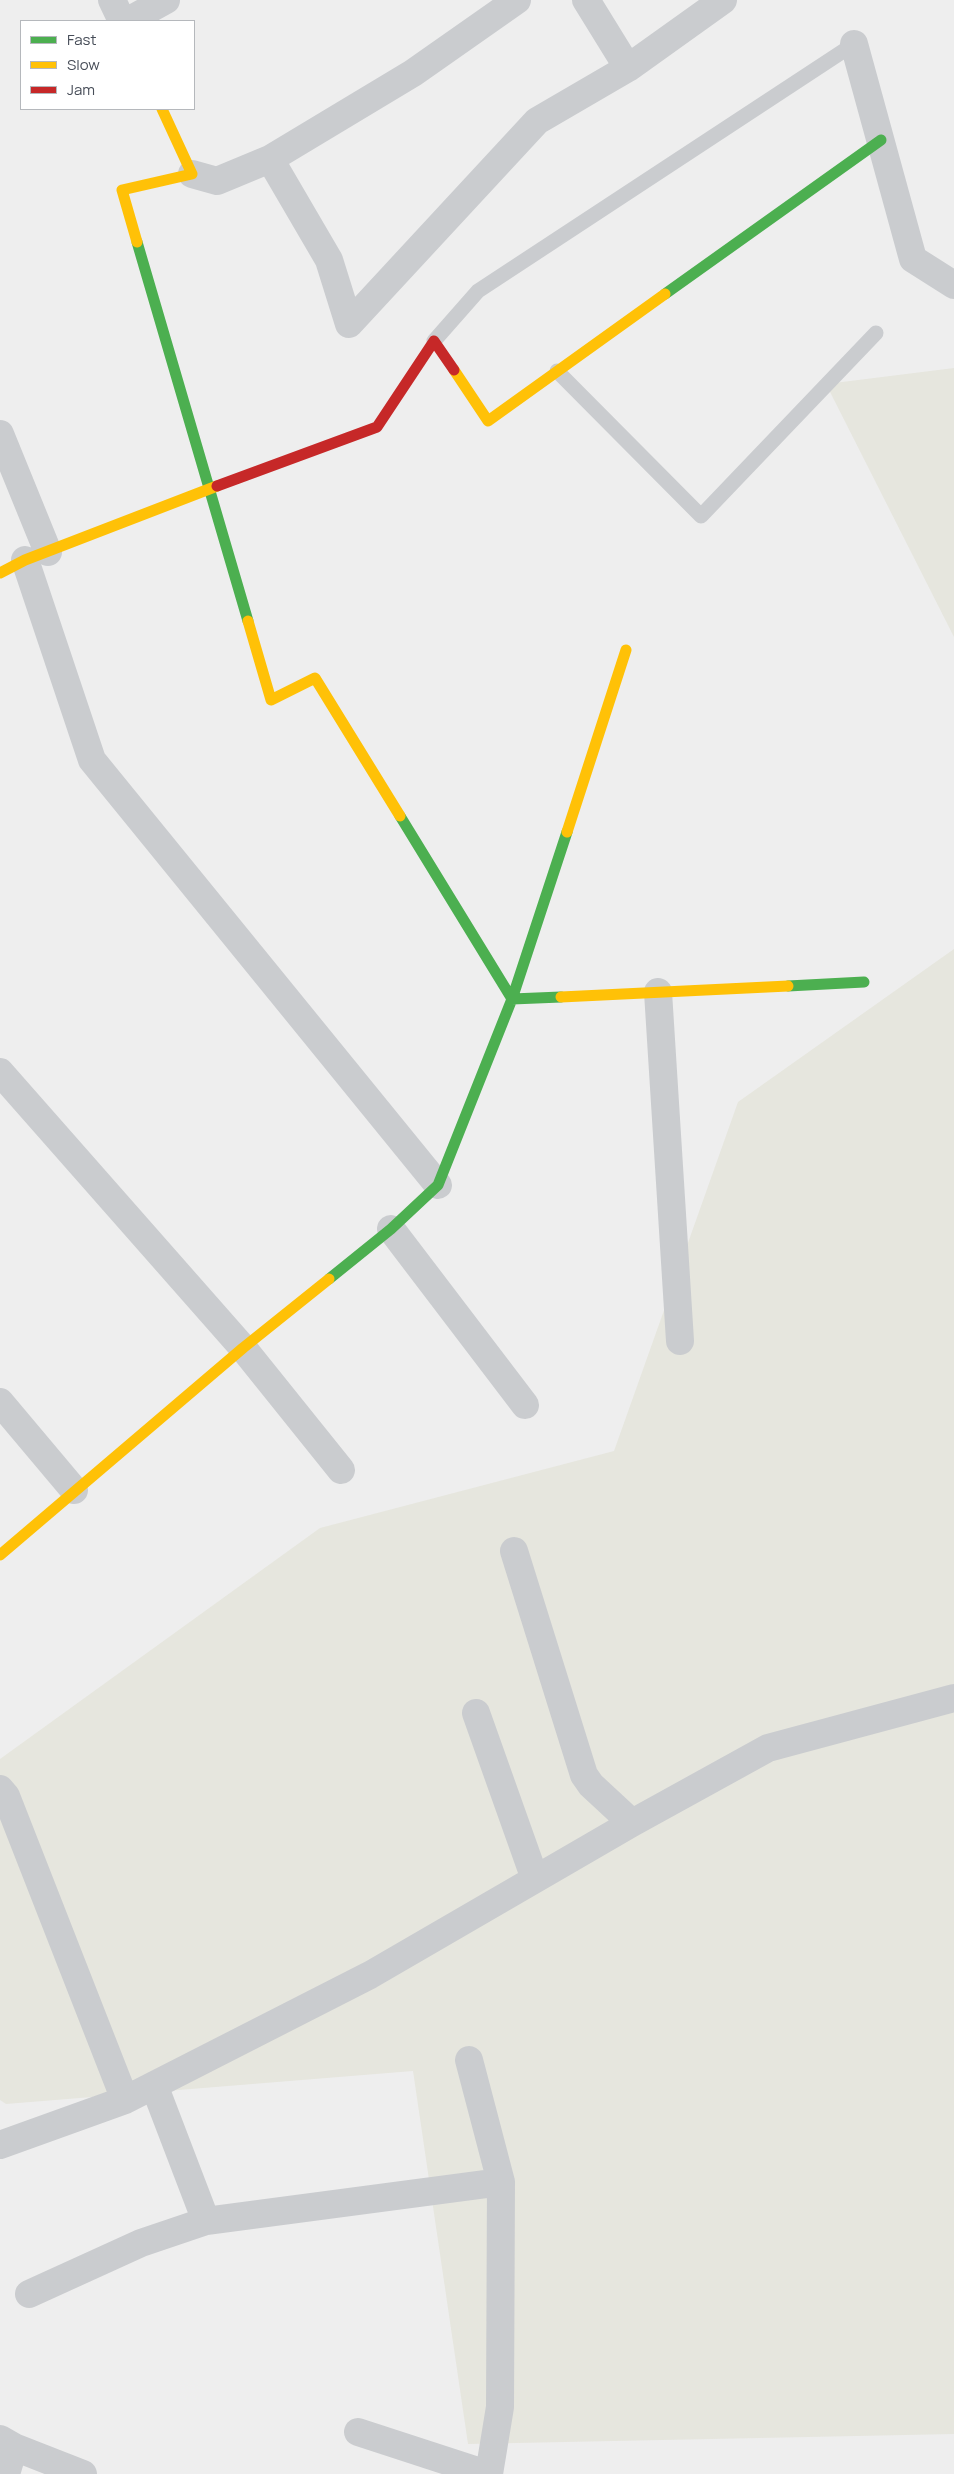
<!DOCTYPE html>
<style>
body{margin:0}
#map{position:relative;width:954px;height:2474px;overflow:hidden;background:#eee;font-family:Manrope,sans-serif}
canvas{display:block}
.legend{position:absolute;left:20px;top:20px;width:175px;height:90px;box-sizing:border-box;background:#fff;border:1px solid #b5b8bc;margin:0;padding:6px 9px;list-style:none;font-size:15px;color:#474d58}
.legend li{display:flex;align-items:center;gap:10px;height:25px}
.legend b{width:25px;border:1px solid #b5b8bc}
</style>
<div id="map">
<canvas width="954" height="2474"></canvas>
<ul class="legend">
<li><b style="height:6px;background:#4caf50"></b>Fast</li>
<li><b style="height:6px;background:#ffc107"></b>Slow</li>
<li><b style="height:6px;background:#c62828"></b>Jam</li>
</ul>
</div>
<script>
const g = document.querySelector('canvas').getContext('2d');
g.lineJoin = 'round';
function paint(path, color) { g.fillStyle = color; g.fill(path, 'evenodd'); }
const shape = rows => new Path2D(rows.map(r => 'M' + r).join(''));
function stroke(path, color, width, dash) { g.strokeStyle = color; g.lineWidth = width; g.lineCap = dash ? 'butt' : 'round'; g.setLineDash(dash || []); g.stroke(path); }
paint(shape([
 [954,368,954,637,826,384],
 [954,949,954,2434,468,2444,413,2071,6,2104,0,2100,0,1759,320,1528,614,1451,738,1102]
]), '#e6e6de');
stroke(shape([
 [434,341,478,291,854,44],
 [557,371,701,516,876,333]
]), '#cacccf', 15);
stroke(shape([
 [112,0,122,21],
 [128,21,166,0],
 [854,44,913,259,954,285],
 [628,68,723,0],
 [270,159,329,260,349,324,537,121,628,68,586,0],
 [192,174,217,181,270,159,413,73,517,0],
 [0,434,48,552],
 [25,560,92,760,438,1185],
 [658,992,680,1341],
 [0,1072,243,1348,341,1470],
 [391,1229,525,1405],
 [0,1402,74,1490],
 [514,1551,584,1775,591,1785,632,1823],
 [476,1713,535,1879],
 [0,1789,6,1796,125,2100],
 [469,2060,501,2182,500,2407,489,2474],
 [154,2085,206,2221],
 [0,2145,125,2100,370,1975,632,1823,768,1748,954,1698],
 [29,2294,141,2243,206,2221,501,2182],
 [358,2432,487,2474],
 [0,2439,14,2447,83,2474],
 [6,2474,14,2447]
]), '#cacccf', 28);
stroke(shape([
 [137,242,248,621],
 [665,294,881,140],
 [400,816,512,999,561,997],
 [788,986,864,982],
 [329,1279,391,1229,438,1185,512,999,567,832]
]), '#4caf50', 11);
stroke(shape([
 [137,242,122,190,192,174,162,109],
 [454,370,488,421,665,294],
 [0,573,25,560,217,486],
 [248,621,271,700,315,678,400,816],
 [567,832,626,650],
 [561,997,788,986],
 [0,1555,243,1348,329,1279]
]), '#ffc107', 11);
stroke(shape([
 [217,486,377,427,434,341,454,370]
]), '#c62828', 11);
</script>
